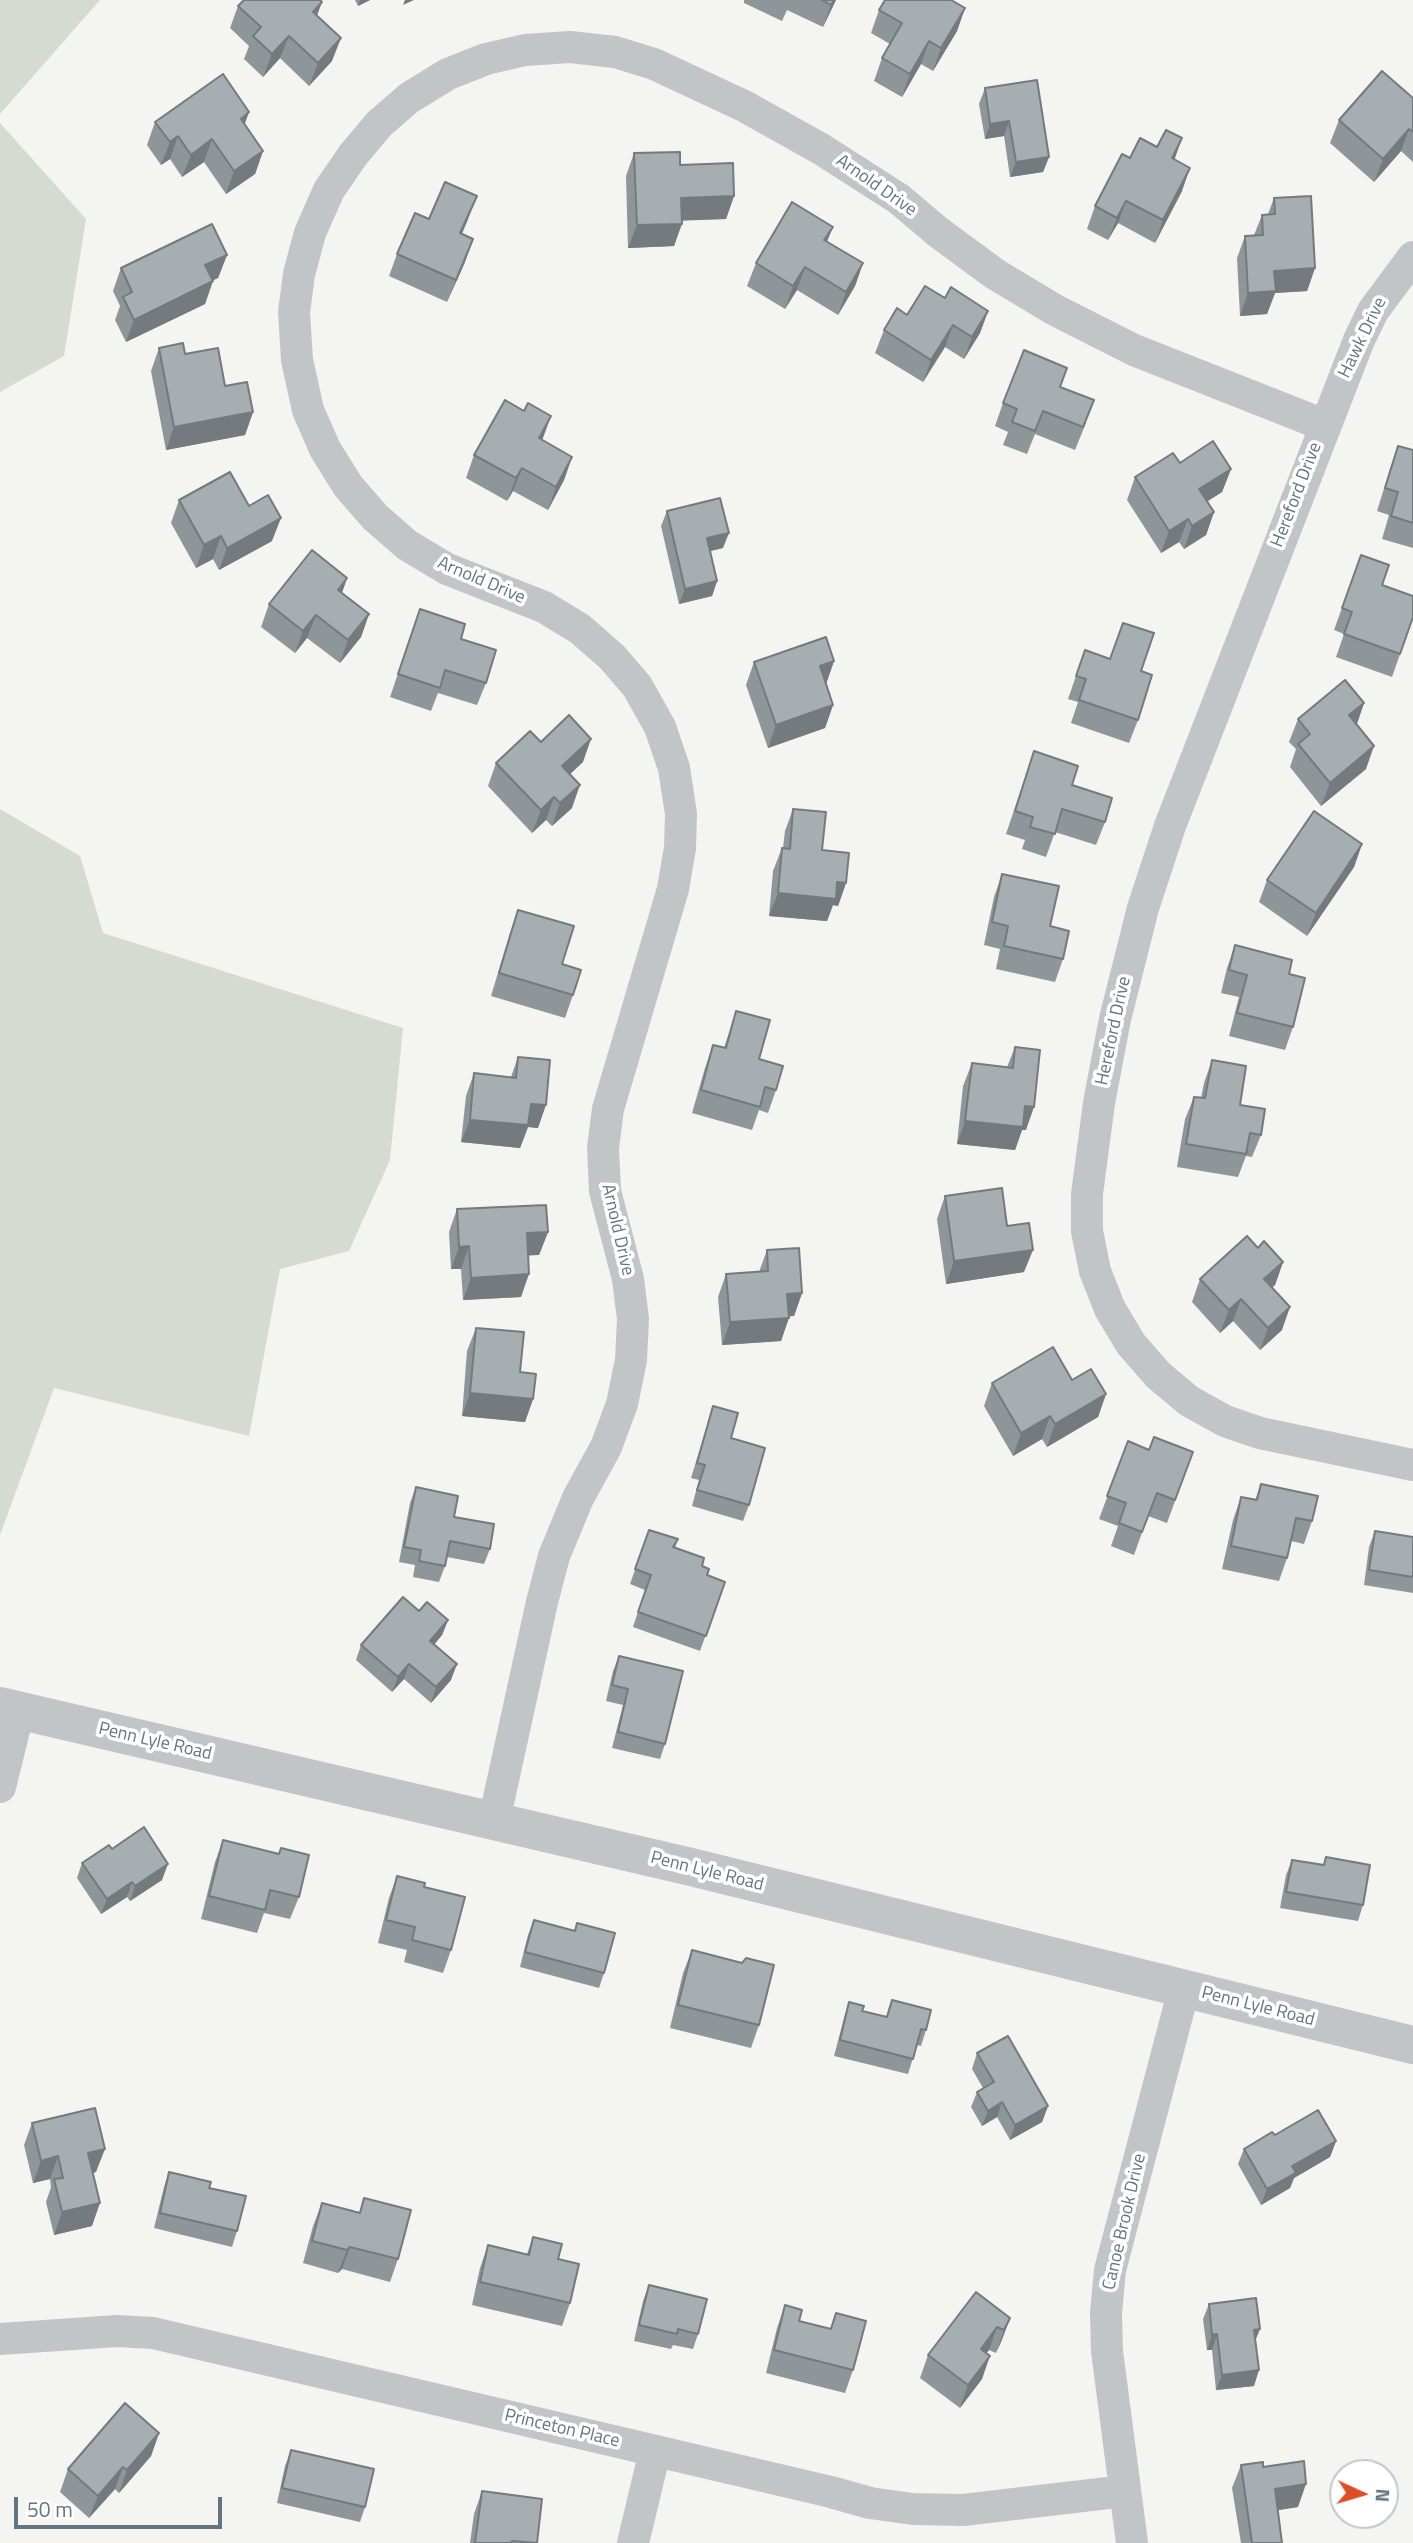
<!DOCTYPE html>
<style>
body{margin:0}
#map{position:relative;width:1413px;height:2543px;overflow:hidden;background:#f4f4f0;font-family:"Titillium Web",sans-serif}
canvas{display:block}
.north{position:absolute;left:1329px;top:2459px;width:70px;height:70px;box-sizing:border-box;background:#fff;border:2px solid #c1c7cc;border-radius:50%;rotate:94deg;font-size:19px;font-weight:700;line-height:28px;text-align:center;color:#647480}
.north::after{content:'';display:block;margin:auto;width:24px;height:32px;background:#dd4e27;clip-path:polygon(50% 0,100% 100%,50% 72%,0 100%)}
.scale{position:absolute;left:14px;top:2497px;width:208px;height:32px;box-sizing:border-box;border:4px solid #647480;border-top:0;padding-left:9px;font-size:21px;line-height:24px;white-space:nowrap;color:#647480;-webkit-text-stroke:5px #fff;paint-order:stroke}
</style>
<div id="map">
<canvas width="1413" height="2543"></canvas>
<div class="north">N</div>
<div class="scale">50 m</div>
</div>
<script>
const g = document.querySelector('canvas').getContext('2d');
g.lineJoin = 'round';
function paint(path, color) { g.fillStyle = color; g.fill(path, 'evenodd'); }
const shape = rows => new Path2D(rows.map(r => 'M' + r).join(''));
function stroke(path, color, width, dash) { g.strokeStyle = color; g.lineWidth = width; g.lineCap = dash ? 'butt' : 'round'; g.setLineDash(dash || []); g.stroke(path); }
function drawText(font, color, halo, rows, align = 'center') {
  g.font = font + ' "Titillium Web",sans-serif'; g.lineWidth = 7; g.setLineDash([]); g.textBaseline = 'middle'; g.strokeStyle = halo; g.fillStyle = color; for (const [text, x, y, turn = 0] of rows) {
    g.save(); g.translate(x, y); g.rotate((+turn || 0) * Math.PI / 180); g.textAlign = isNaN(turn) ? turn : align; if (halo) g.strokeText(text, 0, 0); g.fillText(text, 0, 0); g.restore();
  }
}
paint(shape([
 [0,0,100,0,0,114],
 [0,123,86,219,64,356,0,392],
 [0,809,80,856,103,933,403,1028,390,1160,349,1251,280,1269,249,1436,54,1388,0,1535]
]), '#d5dbd1');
stroke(shape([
 [1413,257,1373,311,1359,340,1170,826,1143,908,1115,1019,1099,1103,1087,1194,1087,1231,1095,1271,1110,1309,1131,1344,1158,1375,1189,1401,1225,1421,1260,1433,1413,1465],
 [0,1787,19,1710],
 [494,1821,542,1602,554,1556,578,1498,606,1447,622,1404,631,1360,633,1319,628,1279,605,1191,603,1148,608,1109,673,889,680,848,681,814,674,768,660,727,637,686,612,657,580,629,544,607,447,569,407,545,375,517,348,486,325,449,308,410,297,360,294,312,299,274,310,233,329,190,353,155,379,124,409,98,448,74,486,59,525,50,570,47,615,52,654,64,744,106,821,149,899,199,938,232,995,274,1055,310,1134,350,1324,425],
 [0,2339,117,2331,153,2333,831,2492,870,2503,913,2509,963,2510,1125,2491],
 [633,2543,655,2451],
 [1132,2543,1107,2351,1106,2313,1110,2270,1184,1989]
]), '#c2c5c8', 32);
stroke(shape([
 [0,1706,691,1867,1413,2045]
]), '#c2c5c8', 38);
paint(shape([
 [355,0,370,0,358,6],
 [744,0,836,0,823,27,787,10,782,21,744,3],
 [238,6,317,15,332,61,309,86,280,58,263,77,244,59,249,46,230,28],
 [965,8,957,31,933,71,921,64,902,97,874,81,882,58,890,44,871,33,879,10],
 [985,88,1049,157,1043,172,1010,177,1004,136,985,139,979,104],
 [1413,98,1413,162,1401,151,1374,182,1330,143,1339,120],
 [155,122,245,125,263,151,255,174,226,194,204,162,182,177,170,159,161,165,147,145],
 [634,153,680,165,734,196,726,219,682,220,674,246,628,248,626,176],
 [1130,158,1174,160,1182,191,1155,243,1118,223,1108,240,1087,229,1095,206],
 [1274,198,1315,268,1307,291,1275,293,1267,314,1240,316,1237,258,1245,236,1254,235,1262,215,1268,214],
 [429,219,468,219,462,234,465,262,447,302,389,276,397,254],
 [827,242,863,263,855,286,838,315,797,290,785,309,747,286,756,263],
 [227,255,218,278,213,280,205,304,126,342,115,320,120,306,113,291,121,268],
 [945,298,988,311,980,333,964,359,945,347,923,382,875,353,884,330,907,315],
 [159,348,185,354,225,386,253,412,245,435,166,450,151,371],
 [1060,387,1086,423,1075,450,1035,434,1027,454,1003,445,1008,432,995,426,1003,403],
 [542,440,572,457,564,480,548,510,513,491,507,501,466,478,474,455],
 [1398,446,1413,450,1413,548,1382,539,1389,515,1377,511,1390,469],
 [1180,463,1231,469,1222,492,1207,501,1214,512,1206,535,1184,549,1179,542,1161,553,1127,500,1135,477],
 [179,500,249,506,272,541,219,570,213,559,196,568,171,523],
 [667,511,723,548,710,551,717,581,712,596,679,604,661,526],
 [1361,555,1382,585,1413,617,1392,677,1336,657,1344,634,1334,630],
 [347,578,342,593,369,614,361,637,340,663,307,638,295,653,261,627,269,604],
 [420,609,461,639,486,683,477,705,438,693,431,711,390,697],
 [1085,650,1141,671,1138,720,1129,743,1071,723,1078,702,1068,699],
 [834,661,826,684,833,705,825,728,768,748,746,685,754,662],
 [1364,703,1357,724,1366,769,1321,806,1290,767,1296,749,1289,742,1298,719],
 [541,742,583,762,570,774,572,808,552,826,546,820,532,833,488,786,496,763],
 [1034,751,1072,785,1105,822,1096,845,1055,832,1046,857,1022,849,1025,840,1006,834],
 [793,809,846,883,838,906,833,905,827,921,769,916,773,871,782,848,783,848,785,831],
 [1362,844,1354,867,1307,936,1259,902,1267,880],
 [1002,874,1050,926,1063,959,1055,982,996,969,1000,949,984,945,994,897],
 [518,910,562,964,573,995,565,1018,491,996,510,933],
 [1235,945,1293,1027,1285,1050,1229,1036,1239,997,1221,993,1227,968],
 [736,1011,759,1059,776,1090,768,1113,759,1110,752,1130,692,1113,705,1068,713,1045,724,1048],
 [1015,1047,1026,1130,1022,1130,1015,1150,957,1144,963,1086,972,1063,1007,1067],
 [518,1057,538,1128,528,1127,520,1148,461,1142,466,1096,474,1073,511,1077],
 [1212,1060,1240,1105,1261,1135,1252,1157,1246,1156,1238,1177,1177,1167,1185,1119,1194,1097,1201,1098,1204,1083],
 [945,1196,1007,1226,1024,1272,946,1284,937,1219],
 [457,1209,548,1232,539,1255,528,1255,521,1297,463,1300,461,1269,451,1269,449,1232],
 [1258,1248,1283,1262,1275,1285,1272,1287,1282,1330,1260,1350,1233,1321,1220,1333,1192,1302,1200,1279],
 [767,1250,802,1293,794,1316,789,1316,781,1341,722,1345,718,1297,726,1274,759,1272],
 [476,1328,520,1372,533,1399,525,1422,462,1416,467,1351],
 [1072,1380,1106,1394,1098,1417,1047,1447,1042,1439,1013,1456,984,1406,992,1383],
 [713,1406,731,1438,749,1505,743,1521,692,1506,699,1480,691,1478],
 [1128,1441,1149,1450,1193,1452,1167,1523,1148,1516,1134,1555,1111,1546,1118,1526,1099,1519],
 [1261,1484,1312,1521,1304,1544,1291,1541,1287,1558,1279,1581,1222,1569,1233,1520,1241,1497,1255,1500],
 [416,1487,454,1517,490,1549,484,1564,447,1557,445,1566,439,1582,413,1577,415,1565,399,1562,410,1503],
 [649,1530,678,1539,675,1548,702,1566,707,1575,725,1582,700,1651,633,1627,645,1590,630,1584],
 [1375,1531,1413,1537,1413,1593,1364,1585,1369,1547],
 [419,1611,448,1620,442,1635,434,1645,451,1680,431,1703,404,1679,392,1692,356,1660,361,1645],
 [619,1656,665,1744,660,1759,612,1748,623,1705,606,1701,613,1671],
 [223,1840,279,1854,281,1848,299,1897,290,1919,264,1913,257,1933,201,1919,215,1862],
 [112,1849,162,1880,130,1901,127,1897,101,1914,77,1878,82,1863],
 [1326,1857,1363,1905,1358,1921,1280,1908,1286,1875,1292,1860,1323,1865],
 [397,1876,424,1887,451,1950,443,1973,404,1962,407,1950,378,1943,389,1898],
 [534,1920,574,1931,577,1923,604,1973,599,1988,520,1967,528,1935],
 [692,1950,742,1963,759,2025,751,2048,670,2028,683,1973],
 [892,2000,926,2030,921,2046,917,2045,908,2074,834,2056,844,2018,849,2002,862,2011,886,2017],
 [977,2053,1048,2106,1042,2122,1010,2140,997,2117,982,2126,971,2107,977,2092,983,2088,972,2069],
 [32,2123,96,2172,93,2173,92,2226,54,2235,46,2202,51,2187,50,2179,33,2183,24,2145],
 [1275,2135,1336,2141,1330,2157,1294,2178,1290,2188,1261,2205,1238,2164,1244,2149],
 [169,2172,209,2188,237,2231,232,2247,154,2228,164,2187],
 [364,2198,398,2259,390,2282,342,2269,338,2273,303,2263,313,2226,322,2203,359,2213],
 [533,2237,558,2259,570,2303,562,2326,472,2305,480,2268,488,2245,527,2254],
 [649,2285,698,2334,693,2349,673,2345,671,2349,634,2341,643,2301],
 [1209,2304,1255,2341,1254,2386,1216,2390,1212,2350,1207,2350,1203,2319],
 [785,2305,799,2321,830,2329,836,2313,853,2370,845,2393,766,2373,777,2328],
 [1010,2318,996,2353,989,2350,986,2353,982,2379,960,2408,920,2378,928,2355],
 [159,2433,151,2456,119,2493,115,2489,89,2518,60,2492,68,2469],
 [291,2450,365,2507,360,2522,277,2503,285,2466],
 [1241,2465,1263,2467,1298,2507,1278,2510,1282,2543,1241,2543,1232,2488],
 [482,2491,537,2543,470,2543,474,2514]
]), '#8f9699');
paint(shape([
 [360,0,370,0,358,6],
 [405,0,414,0,403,5],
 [834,0,836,0,823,27,831,5],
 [322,2,314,24,313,12],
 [965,8,957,31,933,71,941,48],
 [289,36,280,58,263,77,272,54],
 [341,38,332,61,309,86,318,63],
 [929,41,921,64,902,97,910,74],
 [249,112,241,135,241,119],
 [1009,121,1004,136,985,139,990,124],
 [1409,129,1401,151,1374,182,1383,159],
 [178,136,170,159,161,165,170,142],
 [1182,138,1174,161,1172,158],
 [212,139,204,162,182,177,191,155],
 [263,151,255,174,226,194,234,171],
 [1049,157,1043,172,1010,177,1016,162],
 [1190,168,1182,191,1155,243,1163,220],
 [477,196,468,219,452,256,460,233],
 [734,196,726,219,673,221,681,198],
 [1126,201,1118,223,1108,240,1117,218],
 [682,224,674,246,628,248,637,225],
 [833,227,824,249,824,240],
 [473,239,465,262,447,302,456,280],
 [227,255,218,278,197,288,205,265],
 [863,263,855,286,838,315,846,292],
 [805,267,797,290,785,309,793,286],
 [1315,268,1307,291,1275,293,1267,314,1240,316,1248,293,1274,271],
 [213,281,205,304,126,342,134,320],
 [988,311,980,333,964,359,972,337],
 [953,325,945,347,923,382,931,360],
 [253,412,245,435,166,450,174,427],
 [551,416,543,438,531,461,539,438],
 [572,457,564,480,548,510,556,487],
 [522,468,513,491,507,501,516,478],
 [1231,469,1222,492,1191,512,1199,489],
 [1214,512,1206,535,1184,549,1192,526],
 [281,518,272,541,219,570,227,548],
 [1188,519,1179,542,1161,553,1169,531],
 [729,533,723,548,702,553,707,538],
 [221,536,213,559,196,568,204,545],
 [347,578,339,601,338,590],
 [717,581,712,596,679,604,685,589],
 [369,614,361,637,340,663,348,640],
 [316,615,307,638,295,653,303,631],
 [834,661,826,684,820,666],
 [1364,703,1356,726,1349,715],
 [833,705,825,728,768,748,776,725],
 [591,739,583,762,554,789,562,766],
 [1374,746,1366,769,1321,806,1330,783],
 [580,785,572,808,552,826,560,803],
 [554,797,546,820,532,833,541,810],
 [1362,844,1354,867,1307,936,1316,913],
 [837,882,846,883,838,906,833,905,827,921,769,916,778,893],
 [531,1104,546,1105,538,1128,528,1127,520,1148,461,1142,470,1120],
 [1025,1106,1034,1107,1026,1130,1022,1130,1015,1150,957,1144,965,1121],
 [548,1232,539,1255,519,1256,527,1233],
 [469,1246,461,1269,451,1269,459,1247],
 [1033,1250,1024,1272,946,1284,954,1261],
 [1283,1262,1275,1285,1256,1302,1264,1279],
 [529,1274,521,1297,463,1300,471,1278],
 [802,1293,794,1316,779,1317,787,1294],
 [1241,1299,1233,1321,1220,1333,1229,1310],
 [1290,1307,1282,1330,1260,1350,1268,1328],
 [789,1318,781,1341,722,1345,730,1322],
 [470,1393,533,1399,525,1422,462,1416],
 [1106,1394,1098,1417,1047,1447,1055,1424],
 [1050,1416,1042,1439,1013,1456,1021,1433],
 [448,1620,442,1635,424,1656,430,1641],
 [409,1664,404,1679,392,1692,398,1677],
 [457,1664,451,1680,431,1703,436,1687],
 [168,1864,162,1880,130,1901,135,1886],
 [132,1882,127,1897,101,1914,107,1899],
 [1002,2102,997,2117,982,2126,988,2111],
 [1048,2106,1042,2122,1010,2140,1015,2125],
 [1336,2141,1330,2157,1294,2178,1290,2188,1261,2205,1267,2189,1292,2166],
 [105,2149,96,2172,80,2176,88,2153],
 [58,2156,50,2179,33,2183,41,2161],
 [100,2203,92,2226,54,2235,62,2212],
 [350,2247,342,2269,338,2273,347,2250],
 [1010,2318,1002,2340,996,2353,1004,2330],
 [997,2327,989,2350,972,2371,981,2349],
 [1260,2329,1254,2344,1254,2330],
 [1217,2334,1212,2350,1207,2350,1212,2335],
 [990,2356,982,2379,960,2408,968,2385],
 [1259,2370,1254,2386,1216,2390,1222,2375],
 [159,2433,151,2456,119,2493,127,2470],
 [123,2467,115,2489,89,2518,98,2496],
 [1306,2484,1298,2507,1266,2512,1275,2489]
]), '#747a7d');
const building = shape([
 [244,0,320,0,322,2,313,12,341,38,318,63,289,36,272,54,253,36,261,27,238,6,244,0],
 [822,0,834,0,831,5,822,0],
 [885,0,951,0,965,8,941,48,929,41,910,74,882,58,902,23,879,10,885,0],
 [1382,71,1413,98,1413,132,1409,129,1383,159,1339,120,1382,71],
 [223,74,249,112,241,119,263,151,234,171,212,139,191,155,178,136,170,142,155,122,223,74],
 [1037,80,1049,157,1016,162,1009,121,990,124,985,88,1037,80],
 [1166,130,1182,138,1172,158,1190,168,1163,220,1126,201,1117,218,1095,206,1122,154,1130,158,1140,138,1157,147,1166,130],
 [680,152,680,165,733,163,734,196,681,198,682,224,637,225,634,153,680,152],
 [445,182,477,196,460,233,473,239,456,280,397,254,415,213,429,219,445,182],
 [1311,196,1315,268,1274,271,1276,291,1248,293,1245,236,1263,235,1262,215,1275,214,1274,198,1311,196],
 [792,202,833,227,824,240,863,263,846,292,805,267,793,286,756,263,792,202],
 [212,224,227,255,205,265,213,281,134,320,123,297,132,292,121,268,212,224],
 [925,286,945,298,951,287,988,311,972,337,953,325,931,360,884,330,897,308,907,315,925,286],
 [183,343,185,354,218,348,225,386,247,382,253,412,174,427,159,348,183,343],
 [1024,350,1067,368,1060,387,1094,400,1083,427,1043,411,1035,431,1012,422,1017,409,1003,403,1024,350],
 [505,400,524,411,528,403,551,416,539,438,572,457,556,487,522,468,516,478,474,455,505,400],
 [1213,441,1231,469,1199,489,1214,512,1192,526,1188,519,1169,531,1135,477,1173,453,1180,463,1213,441],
 [1398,446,1413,450,1413,523,1391,516,1398,492,1385,488,1398,446],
 [230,472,249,506,268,495,281,518,227,548,221,536,204,545,179,500,230,472],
 [720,498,729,533,707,538,717,581,685,589,667,511,720,498],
 [312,550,347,578,338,590,369,614,348,640,316,615,303,631,269,604,312,550],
 [1361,555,1389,565,1382,585,1413,596,1413,617,1400,654,1344,634,1352,612,1342,608,1361,555],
 [420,609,465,624,461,639,496,650,486,683,445,670,440,688,398,674,420,609],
 [1123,623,1154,633,1141,671,1152,675,1138,720,1079,700,1086,679,1076,676,1085,650,1110,659,1123,623],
 [826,637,834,661,820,666,833,705,776,725,754,662,826,637],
 [1345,680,1364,703,1349,715,1374,746,1330,783,1298,744,1310,734,1298,719,1345,680],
 [569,715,591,739,562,766,580,785,560,803,554,797,541,810,496,763,530,731,541,742,569,715],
 [1034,751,1078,766,1072,785,1112,798,1105,822,1062,809,1055,834,1030,827,1033,817,1015,811,1034,751],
 [793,809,826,812,822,850,849,853,846,883,837,882,836,899,778,893,782,848,790,849,793,809],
 [1314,811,1362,844,1316,913,1267,880,1314,811],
 [1002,874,1059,886,1050,926,1069,931,1063,959,1004,946,1008,926,992,922,1002,874],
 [518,910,574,926,562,964,581,970,573,995,499,973,518,910],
 [1235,945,1292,960,1289,974,1305,978,1293,1027,1237,1013,1247,975,1229,970,1235,945],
 [736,1011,770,1020,759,1059,783,1066,776,1090,765,1087,760,1107,701,1090,713,1045,726,1048,736,1011],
 [1015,1047,1040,1050,1034,1107,1025,1106,1023,1127,965,1121,972,1063,1013,1068,1015,1047],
 [518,1057,550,1060,546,1105,531,1104,528,1125,470,1120,474,1073,516,1078,518,1057],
 [1212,1060,1246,1066,1240,1105,1265,1109,1261,1135,1250,1133,1246,1154,1186,1144,1194,1097,1205,1098,1212,1060],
 [1002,1188,1007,1226,1029,1223,1033,1250,954,1261,945,1196,1002,1188],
 [546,1205,548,1232,527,1233,529,1274,471,1278,469,1246,459,1247,457,1209,546,1205],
 [1247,1236,1258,1248,1264,1241,1283,1262,1264,1279,1290,1307,1268,1328,1241,1299,1229,1310,1200,1279,1247,1236],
 [799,1248,802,1293,787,1294,789,1318,730,1322,726,1274,768,1271,767,1250,799,1248],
 [476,1328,524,1332,520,1372,536,1374,533,1399,470,1393,476,1328],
 [1053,1347,1072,1380,1091,1369,1106,1394,1055,1424,1050,1416,1021,1433,992,1383,1053,1347],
 [713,1406,738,1413,731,1438,765,1448,749,1505,697,1490,705,1465,697,1463,713,1406],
 [1154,1437,1193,1452,1175,1500,1157,1493,1142,1532,1119,1523,1126,1503,1107,1496,1128,1441,1149,1450,1154,1437],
 [1261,1484,1318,1496,1312,1521,1296,1518,1287,1558,1231,1546,1241,1497,1257,1500,1261,1484],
 [416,1487,458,1496,454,1517,494,1524,490,1549,450,1541,445,1566,419,1561,421,1550,404,1547,416,1487],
 [649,1530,678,1539,673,1547,704,1558,702,1566,709,1569,707,1575,725,1582,706,1636,638,1612,651,1575,635,1569,649,1530],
 [1375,1531,1413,1537,1413,1577,1369,1570,1375,1531],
 [403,1597,419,1611,427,1602,448,1620,430,1641,457,1664,436,1687,409,1664,398,1677,361,1645,403,1597],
 [619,1656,683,1671,665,1744,618,1732,628,1689,612,1685,619,1656],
 [144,1827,168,1864,135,1886,132,1882,107,1899,82,1863,109,1845,112,1849,144,1827],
 [223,1840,279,1854,281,1848,309,1855,299,1897,270,1890,265,1910,209,1896,223,1840],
 [1326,1857,1370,1865,1363,1905,1286,1892,1292,1860,1324,1865,1326,1857],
 [397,1876,425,1883,424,1887,465,1897,451,1950,412,1940,415,1927,386,1920,397,1876],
 [534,1920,575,1931,577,1923,615,1933,604,1973,525,1952,534,1920],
 [692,1950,742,1963,746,1958,774,1965,759,2025,678,2005,692,1950],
 [892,2000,931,2010,926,2030,921,2029,913,2059,840,2040,849,2002,864,2006,862,2011,887,2017,892,2000],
 [1008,2036,1048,2106,1015,2125,1002,2102,988,2111,977,2092,994,2082,977,2053,1008,2036],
 [95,2108,105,2149,88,2153,100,2203,62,2212,54,2179,63,2178,58,2156,41,2161,32,2123,95,2108],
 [1318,2110,1336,2141,1292,2166,1296,2173,1267,2189,1244,2149,1272,2132,1275,2135,1318,2110],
 [169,2172,211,2182,209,2188,246,2196,237,2231,160,2213,169,2172],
 [364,2198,411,2210,398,2259,350,2247,347,2250,312,2241,322,2203,360,2213,364,2198],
 [533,2237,562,2244,558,2259,579,2264,570,2303,480,2282,488,2245,529,2255,533,2237],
 [649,2285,707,2299,698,2334,678,2329,677,2334,639,2325,649,2285],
 [976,2292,1010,2318,1004,2330,997,2327,981,2349,990,2356,968,2385,928,2355,976,2292],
 [1256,2298,1260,2329,1254,2330,1259,2370,1222,2375,1217,2334,1212,2335,1209,2304,1256,2298],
 [785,2305,802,2310,799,2321,831,2329,836,2313,866,2321,853,2370,774,2350,785,2305],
 [125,2403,159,2433,127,2470,123,2467,98,2496,68,2469,125,2403],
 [291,2450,374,2469,365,2507,282,2488,291,2450],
 [1304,2461,1306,2484,1275,2489,1282,2543,1252,2543,1241,2465,1263,2462,1263,2467,1304,2461],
 [482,2491,542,2499,537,2543,512,2541,511,2543,475,2543,482,2491]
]);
paint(building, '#a6aeb2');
stroke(building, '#747a7d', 2);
drawText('18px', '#647480', '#fff', [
 ["Arnold Drive",876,186,35],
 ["Hawk Drive",1363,338,-64],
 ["Hereford Drive",1297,495,-69],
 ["Arnold Drive",481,581,23],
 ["Hereford Drive",1114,1031,-78],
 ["Arnold Drive",617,1230,77],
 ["Penn Lyle Road",155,1742,13],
 ["Penn Lyle Road",707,1872,14],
 ["Penn Lyle Road",1258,2007,14],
 ["Canoe Brook Drive",1125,2222,-77],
 ["Princeton Place",562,2429,13]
]);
</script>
